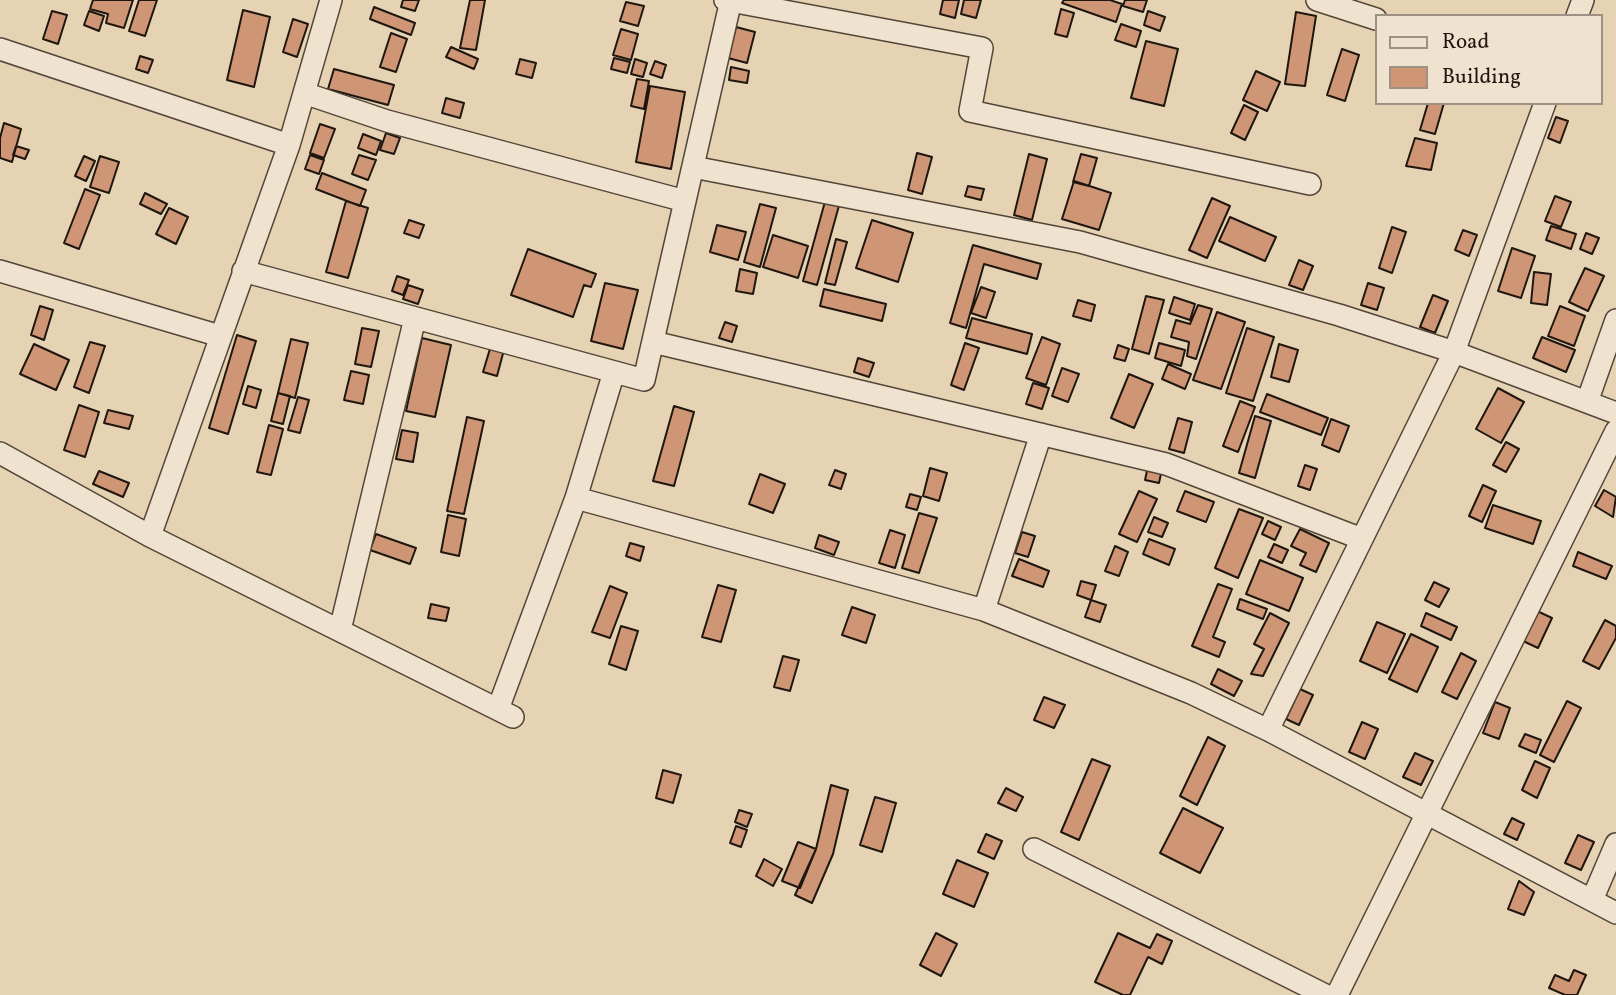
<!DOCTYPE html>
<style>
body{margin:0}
#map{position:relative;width:1616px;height:995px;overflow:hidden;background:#e6d3b4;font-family:Vollkorn,serif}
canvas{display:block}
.legend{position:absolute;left:1375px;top:14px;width:228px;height:91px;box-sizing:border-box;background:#efe2ce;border:2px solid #9c9182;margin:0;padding:9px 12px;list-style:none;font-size:21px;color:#1f170f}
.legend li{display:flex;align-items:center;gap:14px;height:35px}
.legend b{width:35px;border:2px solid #9c9182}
</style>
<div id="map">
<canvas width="1616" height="995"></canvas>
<ul class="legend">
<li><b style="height:9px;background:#efe2ce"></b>Road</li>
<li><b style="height:19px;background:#cf9675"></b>Building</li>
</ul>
</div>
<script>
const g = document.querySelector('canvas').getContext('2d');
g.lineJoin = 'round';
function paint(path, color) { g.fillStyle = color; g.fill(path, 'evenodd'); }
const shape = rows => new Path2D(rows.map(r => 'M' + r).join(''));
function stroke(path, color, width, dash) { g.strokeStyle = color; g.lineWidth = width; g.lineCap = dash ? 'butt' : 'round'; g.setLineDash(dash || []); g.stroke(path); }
const building = shape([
 [93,0,133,0,124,28,106,23,108,14,90,9,93,0],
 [139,0,157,0,145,36,129,31,139,0],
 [403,0,419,0,415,11,401,7,403,0],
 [470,0,485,0,476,50,460,48,470,0],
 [943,0,959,0,955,18,940,14,943,0],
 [964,0,981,0,976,18,961,14,964,0],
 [1064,0,1110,0,1122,4,1116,22,1062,3,1064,0],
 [1125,0,1147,0,1143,12,1123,6,1125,0],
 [626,2,644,6,638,26,620,21,626,2],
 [374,7,415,23,411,35,370,19,374,7],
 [1061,9,1074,13,1067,37,1055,34,1061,9],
 [243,10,270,17,254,87,227,80,243,10],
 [52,11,67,15,58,44,43,39,52,11],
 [89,11,104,16,99,31,84,25,89,11],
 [1148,11,1165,17,1160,31,1144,25,1148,11],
 [1296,12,1316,16,1305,86,1285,84,1296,12],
 [293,19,308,24,297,57,283,52,293,19],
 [1121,24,1141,31,1136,47,1115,40,1121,24],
 [736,27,755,32,747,63,728,58,736,27],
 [621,29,638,34,631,60,613,55,621,29],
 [391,33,407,39,396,72,380,67,391,33],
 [1146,41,1178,49,1164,106,1131,98,1146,41],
 [451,47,478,59,474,69,446,57,451,47],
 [1342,49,1359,55,1345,101,1327,95,1342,49],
 [140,56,153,60,148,73,136,69,140,56],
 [614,58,630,62,627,73,611,69,614,58],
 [520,59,536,63,532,78,516,74,520,59],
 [635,59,647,63,643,77,631,74,635,59],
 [655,61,666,65,662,78,650,74,655,61],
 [731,67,749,71,747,83,729,80,731,67],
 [334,69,394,85,388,105,328,89,334,69],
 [1256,71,1280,82,1267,111,1243,100,1256,71],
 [637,79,649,81,644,109,631,106,637,79],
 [650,86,685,92,671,169,636,162,650,86],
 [446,98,464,103,460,118,442,113,446,98],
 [1428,103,1444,103,1435,134,1420,130,1428,103],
 [1244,105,1258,112,1245,140,1231,133,1244,105],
 [1556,117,1568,121,1560,143,1548,138,1556,117],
 [4,123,21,129,12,162,0,158,0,138,4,123],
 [320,124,335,129,324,158,310,153,320,124],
 [386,133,400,138,394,154,380,150,386,133],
 [363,134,381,141,376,155,358,148,363,134],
 [1415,138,1437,143,1431,170,1406,166,1415,138],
 [16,146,29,150,25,159,13,155,16,146],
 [917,153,932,157,922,194,908,190,917,153],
 [1029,154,1047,159,1032,220,1014,215,1029,154],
 [1081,154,1097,158,1089,186,1073,182,1081,154],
 [310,155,324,160,319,174,305,169,310,155],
 [359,155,376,160,368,180,352,174,359,155],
 [84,156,95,161,86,181,75,176,84,156],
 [100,156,119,162,109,193,90,187,100,156],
 [322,173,366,190,360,206,316,189,322,173],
 [1074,181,1111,193,1099,230,1062,219,1074,181],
 [968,186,984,189,981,200,965,196,968,186],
 [85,189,100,195,79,249,64,243,85,189],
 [145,193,167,204,161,214,140,204,145,193],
 [1555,196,1571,202,1561,227,1545,221,1555,196],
 [826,198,840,202,817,285,803,281,826,198],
 [1212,198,1230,206,1207,258,1189,250,1212,198],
 [346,201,368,208,348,278,326,272,346,201],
 [760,204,776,208,760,267,744,262,760,204],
 [169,208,188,217,176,244,156,234,169,208],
 [1230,217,1276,237,1265,261,1219,241,1230,217],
 [409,220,424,225,419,238,404,233,409,220],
 [872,220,913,233,898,282,856,268,872,220],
 [717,225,746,232,738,260,710,252,717,225],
 [1551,226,1576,234,1571,249,1546,240,1551,226],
 [1392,227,1406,232,1392,273,1379,268,1392,227],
 [1463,230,1477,235,1469,256,1455,250,1463,230],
 [1586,233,1599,238,1592,254,1580,249,1586,233],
 [773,235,808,246,798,278,763,267,773,235],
 [836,239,847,242,835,285,825,283,836,239],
 [973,245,1041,264,1037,279,984,264,966,328,950,323,973,245],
 [1512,248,1535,256,1521,298,1498,291,1512,248],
 [528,249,596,274,591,287,584,285,573,317,511,295,528,249],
 [1299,260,1313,266,1303,290,1289,285,1299,260],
 [1585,268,1604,276,1588,311,1569,302,1585,268],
 [740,269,757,273,753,294,736,291,740,269],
 [1534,272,1551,274,1547,305,1531,303,1534,272],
 [397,276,409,280,403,295,392,291,397,276],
 [605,283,638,290,623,349,591,341,605,283],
 [1368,283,1384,288,1377,310,1361,305,1368,283],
 [408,285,423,290,418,304,403,299,408,285],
 [981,287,995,292,986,318,971,313,981,287],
 [824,289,886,304,882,321,820,306,824,289],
 [1433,295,1448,301,1435,333,1420,327,1433,295],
 [1146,296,1164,300,1149,354,1132,349,1146,296],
 [1174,297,1195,304,1190,320,1169,313,1174,297],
 [1078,300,1095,305,1091,321,1073,316,1078,300],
 [1198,305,1212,309,1196,359,1187,356,1189,342,1171,337,1176,320,1190,324,1198,305],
 [40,306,53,310,44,340,31,335,40,306],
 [1560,306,1585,316,1574,346,1548,336,1560,306],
 [1217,312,1245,322,1221,389,1193,380,1217,312],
 [972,318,1032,334,1027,354,966,338,972,318],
 [725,322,737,326,732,342,719,338,725,322],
 [362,328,379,331,371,367,355,364,362,328],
 [1247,328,1274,337,1253,401,1226,393,1247,328],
 [237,335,256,341,228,434,209,428,237,335],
 [1042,337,1060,344,1046,385,1026,378,1042,337],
 [1542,337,1575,350,1566,372,1533,358,1542,337],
 [422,338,451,345,435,417,406,411,422,338],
 [291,339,308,343,295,398,278,393,291,339],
 [90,342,105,346,89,393,74,387,90,342],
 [492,342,505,346,497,376,483,372,492,342],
 [965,343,979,348,964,390,951,385,965,343],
 [1159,343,1185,350,1181,366,1155,358,1159,343],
 [34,344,69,360,56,390,20,374,34,344],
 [1279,344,1298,350,1289,382,1271,377,1279,344],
 [1118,345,1129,349,1125,361,1114,358,1118,345],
 [858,358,874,363,869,377,854,372,858,358],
 [1168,364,1191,374,1185,389,1162,379,1168,364],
 [1062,368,1079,374,1068,402,1052,396,1062,368],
 [351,371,369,375,363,404,344,400,351,371],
 [1129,374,1153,384,1134,428,1111,418,1129,374],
 [1033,383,1049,388,1042,409,1026,404,1033,383],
 [248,386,261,390,256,408,243,404,248,386],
 [1498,388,1524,402,1501,443,1476,429,1498,388],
 [278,393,290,396,283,424,271,421,278,393],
 [1267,394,1328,418,1321,435,1260,412,1267,394],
 [298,397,309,400,300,433,288,430,298,397],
 [1240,401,1255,407,1238,452,1223,446,1240,401],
 [79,405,99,412,85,457,64,450,79,405],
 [674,406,694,412,674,486,653,481,674,406],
 [108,410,133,416,129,429,104,423,108,410],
 [1255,416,1271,421,1255,478,1239,473,1255,416],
 [467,417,484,421,464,514,447,511,467,417],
 [1178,418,1192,422,1184,453,1169,449,1178,418],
 [1331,419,1349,426,1339,452,1322,445,1331,419],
 [269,425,283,429,271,475,257,472,269,425],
 [402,430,418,433,413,462,396,459,402,430],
 [1506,442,1519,449,1506,472,1493,465,1506,442],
 [1305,465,1317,469,1310,490,1298,486,1305,465],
 [1148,466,1162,469,1159,483,1145,480,1148,466],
 [930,468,947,473,939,501,923,496,930,468],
 [835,470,846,474,841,489,829,485,835,470],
 [99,471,129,483,123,497,93,484,99,471],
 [760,474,785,484,773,513,749,504,760,474],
 [1483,485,1496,491,1482,522,1469,516,1483,485],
 [1604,490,1616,497,1613,517,1595,506,1604,490],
 [1139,491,1157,499,1137,542,1119,534,1139,491],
 [1185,491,1214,502,1206,522,1177,511,1185,491],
 [910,494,921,497,917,510,906,507,910,494],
 [1493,505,1541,521,1533,544,1485,528,1493,505],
 [1239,509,1263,518,1238,578,1215,568,1239,509],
 [919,513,937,518,919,573,902,568,919,513],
 [448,515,466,519,459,556,441,552,448,515],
 [1154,517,1168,523,1162,537,1148,532,1154,517],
 [1268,521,1281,527,1275,540,1262,534,1268,521],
 [1300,529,1329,543,1316,572,1300,565,1306,553,1291,546,1300,529],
 [890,530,905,535,895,568,879,563,890,530],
 [1022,532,1035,536,1028,557,1015,553,1022,532],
 [376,534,416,548,410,564,370,550,376,534],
 [819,535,839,542,834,555,815,548,819,535],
 [1149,539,1175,549,1169,565,1143,554,1149,539],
 [630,543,644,547,640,561,626,556,630,543],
 [1274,544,1288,550,1282,563,1268,557,1274,544],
 [1115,546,1128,552,1119,576,1105,571,1115,546],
 [1578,552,1612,566,1606,579,1573,566,1578,552],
 [1019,559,1049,571,1043,587,1012,576,1019,559],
 [1260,560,1303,578,1289,611,1246,594,1260,560],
 [1081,581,1096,585,1091,600,1077,595,1081,581],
 [1434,582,1449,589,1439,607,1425,600,1434,582],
 [1218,584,1232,589,1213,637,1225,642,1219,657,1192,646,1218,584],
 [718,585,736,590,721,642,702,637,718,585],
 [610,586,627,593,610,638,592,632,610,586],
 [1240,599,1267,609,1263,619,1237,609,1240,599],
 [1091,600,1106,605,1100,622,1085,617,1091,600],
 [431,604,449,608,446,621,428,618,431,604],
 [852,607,875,615,866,643,842,635,852,607],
 [1537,611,1552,618,1538,648,1523,641,1537,611],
 [1270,613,1289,623,1263,676,1251,674,1264,649,1254,644,1270,613],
 [1426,613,1457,627,1451,640,1421,626,1426,613],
 [1605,620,1616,626,1616,638,1599,669,1583,661,1605,620],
 [1377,622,1405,634,1387,673,1360,661,1377,622],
 [621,626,638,631,626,670,609,664,621,626],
 [1411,634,1438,647,1417,692,1389,679,1411,634],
 [1461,653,1476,661,1457,699,1442,692,1461,653],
 [783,656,799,660,790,691,774,687,783,656],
 [1218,669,1242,681,1234,696,1211,684,1218,669],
 [1300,689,1313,695,1299,725,1286,719,1300,689],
 [1044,697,1065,705,1054,728,1034,720,1044,697],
 [1567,701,1581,708,1554,762,1540,755,1567,701],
 [1495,702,1510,708,1499,739,1483,733,1495,702],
 [1362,722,1378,729,1365,759,1349,752,1362,722],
 [1525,734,1541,740,1536,753,1519,746,1525,734],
 [1208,737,1225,746,1197,805,1180,796,1208,737],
 [1415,753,1433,761,1421,785,1403,777,1415,753],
 [1092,759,1110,766,1079,840,1061,832,1092,759],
 [1535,761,1550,768,1537,798,1522,790,1535,761],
 [663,770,681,775,673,803,656,798,663,770],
 [831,785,848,790,833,854,812,903,795,895,816,849,831,785],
 [1006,788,1023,797,1016,811,998,803,1006,788],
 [875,797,896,803,882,852,860,845,875,797],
 [1183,808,1223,828,1200,873,1160,853,1183,808],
 [739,810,752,814,747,827,735,822,739,810],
 [1512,818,1524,824,1517,840,1504,834,1512,818],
 [736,826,747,830,741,847,730,843,736,826],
 [986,834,1002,841,994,859,978,852,986,834],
 [1578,835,1594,842,1581,870,1565,863,1578,835],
 [798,842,816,849,800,888,782,881,798,842],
 [764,859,782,869,773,886,756,876,764,859],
 [957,860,988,873,974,907,943,894,957,860],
 [1519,881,1534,892,1524,915,1508,909,1519,881],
 [936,933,957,944,941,976,920,965,936,933],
 [1118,933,1150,948,1157,934,1172,941,1162,964,1148,957,1130,995,1123,995,1095,982,1118,933],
 [1574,970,1586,975,1577,995,1565,995,1549,988,1555,975,1569,981,1574,970]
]);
paint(building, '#cf9675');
stroke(building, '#1f170f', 2);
const street = shape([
 [725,0,982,48,970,111,1310,184],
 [1317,0,1376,19],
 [1577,16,1583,0],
 [0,49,289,145],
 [304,93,387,121,685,201],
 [1545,103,1454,352,1268,730,1616,913],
 [693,167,1080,242,1339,315,1454,352,1616,413],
 [0,271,220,336],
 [243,271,644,380,731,0],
 [653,342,1166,464,1362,539],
 [1587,402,1616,320],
 [0,453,150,536,513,717],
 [576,498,984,610,1191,693,1268,730],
 [150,536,289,145,331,0],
 [984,610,1041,434],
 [340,630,415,318],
 [498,709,576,498,614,372],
 [1034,849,1325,995],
 [1592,900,1616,844],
 [1337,995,1616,431]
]);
stroke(street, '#514638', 24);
stroke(street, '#efe2ce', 21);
</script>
